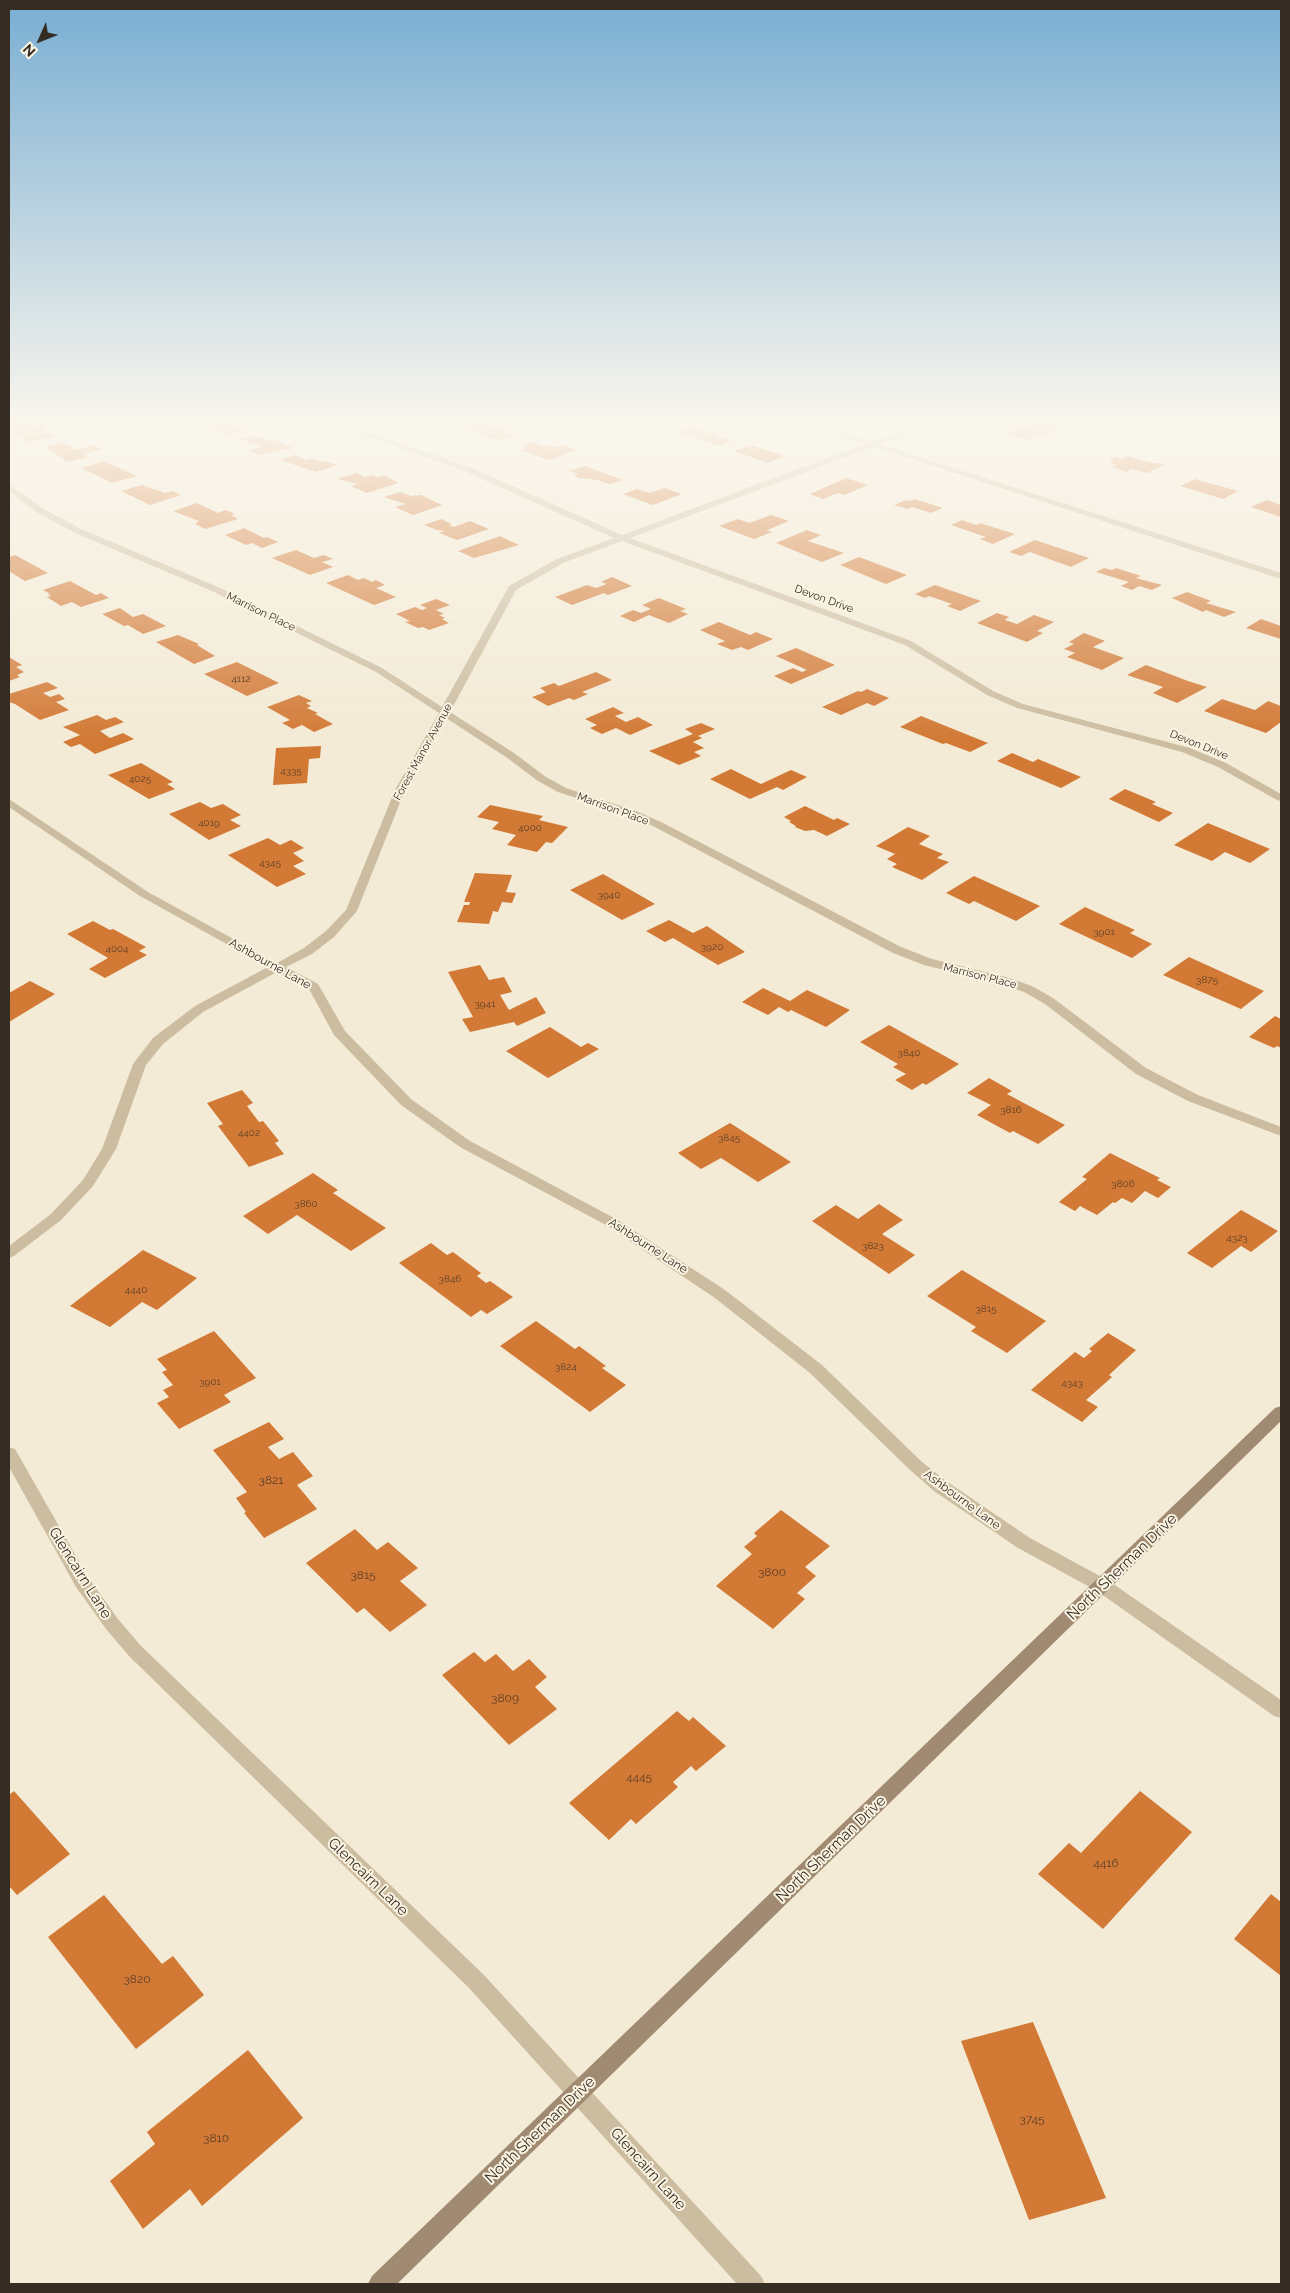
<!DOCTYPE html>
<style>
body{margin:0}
#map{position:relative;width:1290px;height:2293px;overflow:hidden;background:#f3ebd6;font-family:Raleway,sans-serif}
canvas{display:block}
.frame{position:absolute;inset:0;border:10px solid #352d24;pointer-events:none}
.north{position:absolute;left:15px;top:15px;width:50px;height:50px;-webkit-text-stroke:4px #fbf4e2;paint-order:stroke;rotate:226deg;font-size:14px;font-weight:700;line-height:20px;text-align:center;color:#352d24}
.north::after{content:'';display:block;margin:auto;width:18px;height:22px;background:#352d24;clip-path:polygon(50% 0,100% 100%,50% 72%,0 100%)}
</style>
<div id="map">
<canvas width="1290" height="2293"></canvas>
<div class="frame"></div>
<div class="north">N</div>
</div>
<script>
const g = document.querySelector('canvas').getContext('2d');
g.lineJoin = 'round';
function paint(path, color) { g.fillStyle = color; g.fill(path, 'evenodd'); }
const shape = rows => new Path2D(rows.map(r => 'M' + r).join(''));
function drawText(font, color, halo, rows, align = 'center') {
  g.font = font + ' Raleway,sans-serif'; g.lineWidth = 4; g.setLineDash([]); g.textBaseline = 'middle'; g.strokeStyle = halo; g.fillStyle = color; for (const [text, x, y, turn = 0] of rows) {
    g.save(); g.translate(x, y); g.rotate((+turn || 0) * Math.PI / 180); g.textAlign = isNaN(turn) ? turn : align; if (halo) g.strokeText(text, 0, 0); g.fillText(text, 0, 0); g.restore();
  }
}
paint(shape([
 [206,420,222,420,244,431,228,435,197,422],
 [639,420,683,420,661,427],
 [479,421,495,427,502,425,512,428,504,431,516,435,501,440,492,439,464,426],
 [25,422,33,426,42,424,48,427,42,429,56,436,30,442,9,430,9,426],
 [1039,424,1061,427,1052,430,1056,432,1042,437,1037,436,1027,440,1007,434,1017,430,1010,428,1018,425,1026,427],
 [692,427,716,434,714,435,732,441,719,446,678,432],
 [255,435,269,441,274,440,293,448,259,455,249,450,262,447,240,439],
 [63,442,76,450,94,445,102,449,83,454,89,457,67,462,46,447],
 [532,442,545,447,549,445,555,447,562,445,576,450,549,460,520,450,526,448,521,446],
 [751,445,785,456,768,463,734,451],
 [296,455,306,460,312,458,323,462,326,461,338,465,316,472,280,460],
 [1128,456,1148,462,1166,464,1147,473,1131,469,1127,472,1112,467,1117,465,1110,463,1114,461,1109,460,1116,457,1122,459],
 [104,461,137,476,112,483,81,468],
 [585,466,623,480,609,484,598,480,580,478,574,476,578,474,569,471],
 [356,473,365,477,372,475,378,477,385,475,398,483,367,493,351,486,359,484,337,479],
 [846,478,868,485,844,495,838,493,823,499,810,494],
 [1195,479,1238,491,1223,499,1180,486],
 [142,485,165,493,172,491,181,495,150,505,121,491],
 [664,488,682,494,653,505,623,494,637,489,650,493],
 [400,492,411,496,421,495,442,505,413,515,395,507,406,504,384,497],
 [915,499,943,508,931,513,912,507,908,509,894,505,906,500,910,501],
 [1267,500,1281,505,1281,517,1251,507],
 [197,503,218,513,226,510,235,514,231,515,238,519,205,529,195,524,199,521,173,511],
 [771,515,789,521,767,530,772,532,754,539,719,526,738,519,749,523],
 [441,519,452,524,449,525,454,527,470,521,489,529,457,540,439,533,445,531,437,530,424,525],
 [962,520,976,525,980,523,1015,534,993,544,980,539,986,537,951,525],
 [244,528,264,538,267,537,278,542,262,548,252,543,246,545,225,535],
 [807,530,821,535,808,541,844,553,822,562,776,543],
 [500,536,519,545,474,558,458,551],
 [1035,540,1089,558,1071,567,1030,552,1021,556,1009,552],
 [296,550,314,558,324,555,333,559,322,562,333,567,310,575,272,558],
 [15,555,48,573,25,581,9,571,9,557],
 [859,557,907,575,886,584,840,565],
 [1104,568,1112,570,1116,568,1141,576,1136,578,1162,585,1152,590,1139,586,1132,590,1121,586,1129,582,1096,572],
 [348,575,358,580,364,578,372,582,376,580,385,585,376,588,396,597,374,605,326,583],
 [612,577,632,586,608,595,604,593,572,605,555,597,587,585,596,588,607,584,601,582],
 [70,581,96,595,101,593,109,598,81,607,72,602,61,606,47,597,51,596,48,594,50,594,43,590],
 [935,585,981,601,960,611,947,606,952,604,929,596,925,598,915,594],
 [1187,592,1211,601,1206,603,1236,612,1224,617,1206,610,1203,612,1172,598],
 [659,598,686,609,680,611,688,614,669,623,649,615,634,622,620,616,633,610,641,613,651,609,642,605],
 [436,599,450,605,436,610,444,614,439,615,445,618,442,619,449,623,429,630,423,627,418,628,405,622,410,621,396,614,415,607,422,610,427,608,420,605],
 [120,608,133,617,143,614,166,626,143,634,128,625,124,626,102,614],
 [997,613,1009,617,1005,620,1017,624,1034,615,1054,622,1037,631,1043,633,1027,642,977,623],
 [1261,619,1281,626,1281,639,1246,628],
 [719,622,750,635,756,632,773,639,748,650,741,647,732,650,717,644,725,641,700,630],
 [1084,633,1105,641,1093,647,1124,658,1102,670,1067,657,1075,653,1064,649,1074,644,1069,642],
 [178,635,199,644,197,645,215,656,194,664,156,642],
 [796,648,835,665,791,684,774,676,793,668,802,672,807,670,776,656],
 [9,657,22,665,16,667,24,672,17,675,20,677,9,681],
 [237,662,279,683,247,696,204,674],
 [1146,665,1188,681,1207,687,1177,703,1153,693,1163,687,1127,675],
 [596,672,612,680,582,692,588,694,574,700,569,698,548,706,532,697,546,692,540,688,554,683,559,686],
 [47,682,58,688,43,693,50,697,59,694,65,699,56,702,69,710,40,720,15,704,9,702,9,694],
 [867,689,889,698,874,706,867,703,841,715,822,707,858,691,861,692],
 [299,695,312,701,306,703,311,706,307,708,318,713,315,714,333,724,314,732,302,725,293,729,282,723,290,720,267,707],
 [1222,699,1255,710,1268,701,1281,706,1280,720,1281,722,1266,733,1204,711],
 [613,707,624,713,615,716,626,722,638,717,653,725,630,735,616,728,602,734,590,728,597,725,585,719],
 [97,715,106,720,115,717,124,722,100,731,110,738,123,733,134,739,95,754,80,744,71,747,63,742,80,735,63,727],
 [921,716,988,743,970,752,946,743,943,744,900,727],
 [701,723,715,729,698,736,702,738,693,742,704,748,694,752,701,756,679,765,649,751,693,734,685,729],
 [321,746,320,758,309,759,307,783,273,785,276,748],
 [1012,753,1033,762,1038,759,1081,777,1061,788,997,761],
 [141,763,173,782,167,784,175,789,149,799,108,775],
 [731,769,761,784,791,770,807,777,783,790,777,787,750,799,710,779],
 [1125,789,1156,802,1152,804,1173,813,1159,822,1109,799],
 [200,802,211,808,223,804,241,815,230,820,241,826,209,840,169,814],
 [490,805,543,816,539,820,568,827,552,843,546,842,537,852,507,845,516,835,492,829,499,822,477,817],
 [805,806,834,820,837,818,850,824,827,836,814,830,805,831,795,827,796,826,789,822,791,821,784,817],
 [1208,823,1270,849,1250,863,1225,852,1212,861,1174,845],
 [908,827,930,836,919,844,943,854,937,858,949,862,922,880,892,867,897,864,887,859,895,854,876,846],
 [268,838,280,845,291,840,304,848,293,853,304,861,293,866,306,874,277,887,228,855],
 [475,873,512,875,506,892,516,893,512,903,502,902,498,912,493,911,489,924,457,922,464,905,469,905,470,902,464,902],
 [603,874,655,904,622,920,570,890],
 [974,876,1040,906,1016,921,974,901,969,904,946,893],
 [1085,907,1135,930,1130,933,1152,944,1132,958,1059,924],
 [669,920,693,933,707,926,745,952,718,965,673,938,665,942,646,931],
 [93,921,110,930,113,929,146,947,139,951,147,955,105,978,89,969,108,958,67,934],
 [1189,957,1264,991,1241,1009,1163,975],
 [480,965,489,980,504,977,512,992,500,995,509,1010,536,997,546,1013,517,1026,514,1022,470,1032,462,1019,473,1017,448,972],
 [30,981,55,994,9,1022,9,993],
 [763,988,790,1001,807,990,850,1010,826,1027,791,1010,788,1012,779,1007,768,1015,742,1002],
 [1275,1016,1281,1019,1281,1048,1277,1046,1274,1048,1249,1037],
 [889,1025,959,1064,926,1085,923,1083,912,1090,895,1080,906,1074,893,1067,898,1064,860,1042],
 [550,1027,581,1047,588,1043,599,1049,548,1078,506,1051],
 [989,1078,1012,1091,1007,1094,1065,1125,1038,1144,1013,1131,1010,1133,977,1115,991,1105,967,1093],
 [242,1090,253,1103,247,1106,259,1122,263,1121,279,1141,275,1143,284,1154,249,1167,218,1126,223,1124,207,1103],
 [730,1123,791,1162,758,1182,721,1158,701,1169,678,1153],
 [1110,1153,1160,1178,1157,1180,1171,1187,1158,1198,1145,1191,1132,1203,1122,1198,1115,1203,1113,1202,1097,1215,1080,1206,1075,1211,1059,1202,1087,1179,1082,1177],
 [313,1173,338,1190,333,1193,386,1228,351,1251,297,1215,268,1234,243,1216],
 [879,1204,903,1220,882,1234,915,1255,889,1274,812,1221,836,1205,858,1219],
 [1241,1210,1278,1231,1251,1252,1241,1246,1212,1268,1187,1253],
 [431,1243,447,1255,453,1252,481,1273,477,1276,486,1283,490,1281,513,1297,487,1314,481,1310,471,1317,399,1263],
 [143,1250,197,1278,157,1310,142,1302,110,1327,70,1306],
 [962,1270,1046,1321,1007,1353,971,1331,976,1327,927,1296],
 [536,1321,575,1349,579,1346,606,1366,602,1368,626,1385,590,1412,500,1346],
 [214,1331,256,1378,224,1395,231,1402,179,1429,157,1403,169,1397,163,1390,173,1385,162,1372,167,1370,157,1359],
 [1108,1333,1136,1350,1109,1375,1112,1377,1086,1400,1098,1407,1082,1422,1031,1390,1075,1352,1084,1358,1092,1351,1089,1349],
 [269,1422,284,1439,268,1447,279,1459,293,1452,313,1476,297,1485,317,1509,264,1538,244,1513,246,1512,236,1498,247,1492,213,1450],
 [781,1510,830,1546,805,1567,816,1576,797,1593,805,1599,773,1629,716,1586,752,1554,744,1547,757,1536,754,1533],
 [355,1529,377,1550,388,1542,418,1568,400,1581,427,1605,390,1632,364,1608,357,1613,306,1563],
 [474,1652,485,1662,496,1654,513,1671,529,1659,547,1677,535,1687,557,1709,509,1745,442,1675],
 [677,1711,689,1721,693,1717,726,1746,696,1771,691,1766,673,1782,678,1787,636,1824,631,1819,609,1840,569,1803],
 [14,1791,70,1854,17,1895,9,1886,9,1795],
 [1140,1791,1192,1832,1103,1929,1038,1874,1069,1843,1081,1853],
 [1271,1894,1281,1902,1281,1976,1234,1939],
 [104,1895,162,1964,173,1956,204,1995,136,2049,48,1937],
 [1033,2022,1106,2198,1029,2220,961,2041],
 [248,2050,303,2118,202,2206,190,2189,143,2229,110,2181,155,2144,147,2132]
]), '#d27935');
paint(shape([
 [320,420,330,420,470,467,622,535,870,442,876,442,876,446,630,538,911,641,993,691,1023,704,1190,748,1226,763,1281,794,1281,801,1277,800,1218,767,1182,752,1017,708,987,695,905,645,622,541,563,563,516,590,450,712,514,753,546,777,566,788,636,811,661,822,901,947,932,959,1006,977,1032,986,1053,998,1146,1068,1198,1095,1281,1127,1281,1136,1188,1101,1136,1074,1045,1004,1024,992,998,983,924,965,893,953,653,826,628,815,558,792,538,781,506,757,446,718,405,790,357,911,334,937,312,954,286,967,318,984,345,1031,411,1099,470,1141,616,1219,725,1290,822,1365,922,1462,946,1481,1030,1538,1109,1581,1281,1700,1281,1718,1274,1716,1097,1591,1018,1548,934,1491,910,1470,810,1373,715,1298,606,1225,460,1147,401,1105,334,1035,309,989,277,972,203,1012,163,1044,146,1065,116,1149,93,1186,61,1220,14,1256,9,1258,9,1246,51,1214,83,1180,102,1149,133,1064,153,1038,195,1006,268,967,140,896,9,807,9,799,148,892,277,963,304,948,326,931,346,910,395,790,439,713,376,672,212,591,75,533,38,513,9,491,9,485,44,509,81,529,218,587,382,668,442,707,509,586,557,559,614,538,464,471,320,420],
 [9,1447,15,1449,88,1577,118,1619,141,1646,483,1974,761,2276,765,2284,737,2284,469,1988,129,1656,106,1629,76,1587,9,1467,9,1447]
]), '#ccbda1');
paint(shape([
 [792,420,802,420,872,442,933,420,942,420,879,444,1281,573,1281,579,792,420]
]), '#ccbda1');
paint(shape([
 [1281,1406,1281,1421,397,2284,368,2284,372,2276,1275,1408,1281,1406]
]), '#a08b72');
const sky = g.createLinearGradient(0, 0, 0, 741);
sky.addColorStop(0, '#79aed3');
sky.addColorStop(0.57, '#faf6ed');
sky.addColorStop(1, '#faf6ed00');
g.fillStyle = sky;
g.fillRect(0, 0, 1290, 741);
drawText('10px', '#5c4028', null, [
 ["4112",241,679],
 ["4335",291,771],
 ["4025",140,779],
 ["4019",209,823],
 ["4000",530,828],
 ["4345",270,863],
 ["3940",609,895],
 ["3901",1104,932],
 ["3920",712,947],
 ["4004",117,949],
 ["3875",1207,980],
 ["3941",485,1004],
 ["3840",909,1053],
 ["3816",1011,1110],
 ["4402",249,1133],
 ["3845",729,1138],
 ["3806",1123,1184],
 ["3860",306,1204],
 ["4323",1237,1238],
 ["3823",873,1246],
 ["3846",450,1279],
 ["4440",136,1290],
 ["3815",986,1309],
 ["3824",566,1367],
 ["3901",210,1382],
 ["4343",1072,1383]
]);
drawText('11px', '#352d24', '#fbf4e2', [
 ["Devon Drive",824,599,20],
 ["Marrison Place",261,612,26],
 ["Devon Drive",1199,745,22],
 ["Forest Manor Avenue",423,752,-61],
 ["Marrison Place",613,809,20],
 ["Marrison Place",980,976,14]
]);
drawText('12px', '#352d24', '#fbf4e2', [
 ["Ashbourne Lane",270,964,29],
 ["Ashbourne Lane",648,1246,33],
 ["Ashbourne Lane",962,1500,36]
]);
drawText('12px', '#5c4028', null, [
 ["3821",271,1480],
 ["3800",772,1572],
 ["3815",363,1575],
 ["3809",505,1698],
 ["4445",639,1777],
 ["4416",1106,1863],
 ["3820",137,1979],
 ["3745",1032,2119],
 ["3810",216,2138]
]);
drawText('15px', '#352d24', '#fbf4e2', [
 ["North Sherman Drive",1122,1567,-44],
 ["Glencairn Lane",80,1573,58],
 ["North Sherman Drive",831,1849,-44],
 ["Glencairn Lane",368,1877,44],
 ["North Sherman Drive",540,2130,-44],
 ["Glencairn Lane",648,2169,48]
]);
</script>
